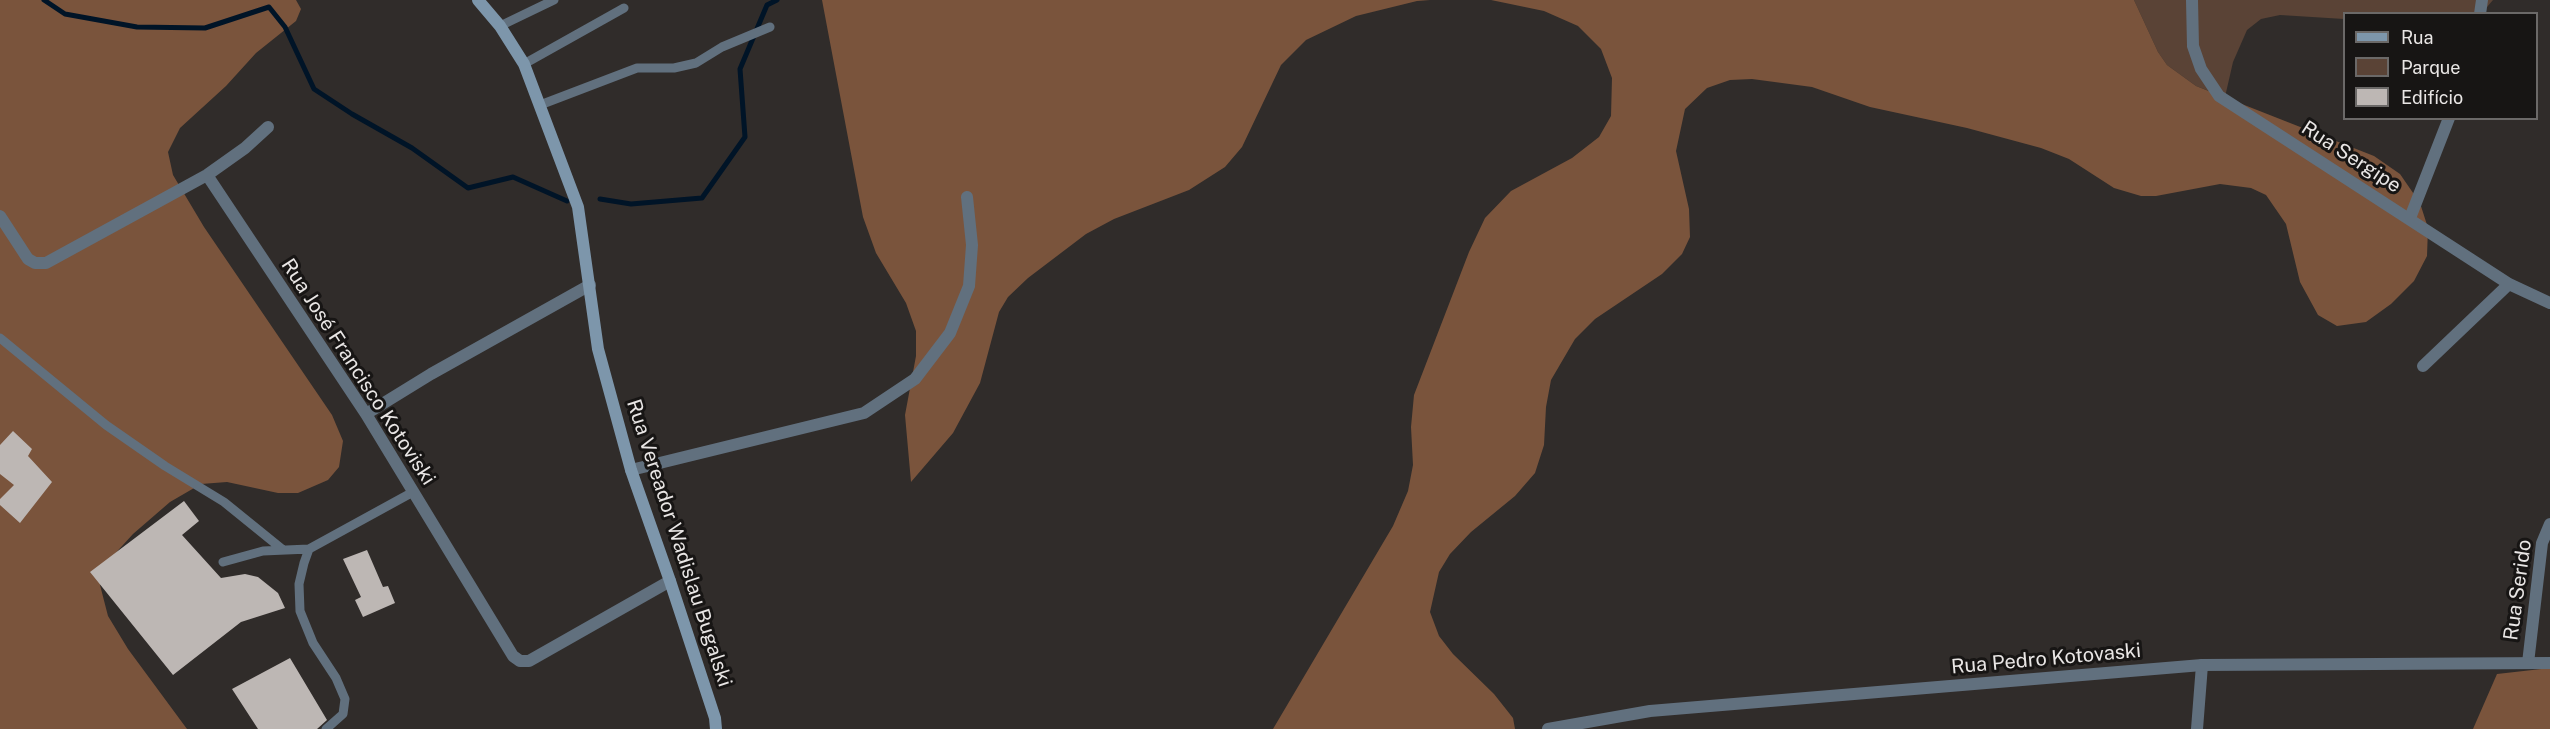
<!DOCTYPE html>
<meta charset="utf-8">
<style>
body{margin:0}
#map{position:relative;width:2550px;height:729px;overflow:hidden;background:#302c2a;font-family:"Public Sans",sans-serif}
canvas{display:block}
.legend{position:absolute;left:2343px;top:12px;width:195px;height:108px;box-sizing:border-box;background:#171514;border:2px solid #6b6968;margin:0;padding:8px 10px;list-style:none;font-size:18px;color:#e9e6e5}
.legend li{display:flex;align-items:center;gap:12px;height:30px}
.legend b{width:30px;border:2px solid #6b6968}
</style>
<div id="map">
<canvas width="2550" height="729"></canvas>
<ul class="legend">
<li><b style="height:8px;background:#7d96ab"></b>Rua</li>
<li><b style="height:16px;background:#5a4336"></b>Parque</li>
<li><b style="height:16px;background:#bdb7b4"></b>Edifício</li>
</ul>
</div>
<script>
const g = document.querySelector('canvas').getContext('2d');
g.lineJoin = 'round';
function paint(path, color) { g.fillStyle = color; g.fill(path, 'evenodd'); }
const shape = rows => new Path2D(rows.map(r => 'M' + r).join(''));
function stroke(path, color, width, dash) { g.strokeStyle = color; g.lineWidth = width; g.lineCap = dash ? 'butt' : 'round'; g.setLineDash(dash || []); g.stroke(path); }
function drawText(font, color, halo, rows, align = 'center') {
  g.font = font + ' "Public Sans",sans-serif'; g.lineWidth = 6; g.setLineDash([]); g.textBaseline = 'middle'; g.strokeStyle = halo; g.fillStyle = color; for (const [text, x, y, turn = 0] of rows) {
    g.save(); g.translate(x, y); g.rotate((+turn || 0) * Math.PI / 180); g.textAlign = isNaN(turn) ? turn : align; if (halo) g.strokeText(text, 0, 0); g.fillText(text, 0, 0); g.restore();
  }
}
paint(shape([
 [2134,0,2493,0,2482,13,2344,14,2344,19,2280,15,2261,19,2247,30,2233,62,2225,97,2196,86,2167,65,2158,52]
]), '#5a4336');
paint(shape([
 [0,0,296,0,301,9,296,21,256,53,226,86,180,128,168,152,173,175,204,227,332,415,343,441,339,467,328,480,298,493,278,493,227,482,201,484,170,502,133,534,112,557,100,585,108,616,128,649,187,729,0,729],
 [822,0,1430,0,1417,1,1356,16,1306,40,1281,65,1242,147,1225,167,1189,190,1114,219,1086,234,1028,278,1008,297,999,312,980,383,953,433,911,482,905,415,916,356,916,331,906,303,876,253,863,217],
 [1491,0,2134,0,2158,52,2167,65,2196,86,2374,156,2400,174,2420,203,2428,228,2427,256,2414,281,2391,304,2366,322,2337,326,2318,315,2300,282,2286,224,2266,195,2251,188,2220,184,2156,196,2141,196,2114,188,2069,159,2041,148,1967,128,1870,107,1812,87,1752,79,1730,80,1707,88,1685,109,1676,151,1689,209,1690,237,1682,254,1662,274,1595,319,1575,339,1551,380,1546,407,1544,445,1535,473,1515,496,1471,532,1450,554,1439,572,1430,612,1439,636,1453,654,1494,694,1513,718,1515,729,1273,729,1393,526,1408,491,1413,465,1411,427,1414,395,1469,252,1485,218,1511,191,1572,158,1599,137,1611,116,1612,78,1601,49,1578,26,1544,11],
 [2550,668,2550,729,2473,729,2497,674]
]), '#7a543c');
stroke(shape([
 [44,0,65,14,137,27,205,28,269,7,285,27,314,89,352,114,412,148,468,188,513,177,567,201],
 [600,199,631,204,702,198,745,137,740,69,767,5,777,0]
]), '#001427', 5);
paint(shape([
 [13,431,32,449,28,456,52,482,20,523,0,505,0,499,14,485,0,474,0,445],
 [184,501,199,521,182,535,221,578,245,574,258,577,278,593,285,608,241,622,173,675,90,572],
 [367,550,383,587,388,586,395,603,363,617,355,600,361,597,343,559],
 [290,658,327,720,317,729,258,729,232,689]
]), '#bdb7b4');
stroke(shape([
 [500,26,554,0],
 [524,64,624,8],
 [540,105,637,68,674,68,696,63,722,47,770,27],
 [0,338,106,425,165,466,224,502,282,549],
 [223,562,263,551,309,549],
 [326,729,343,714,345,699,336,678,313,643,300,611,299,584,304,563,309,549,413,492]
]), '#61707e', 9);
stroke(shape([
 [2192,0,2193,46,2201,69,2219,96,2509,284,2550,303],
 [2480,14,2482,0],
 [207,175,366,414,513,656,520,661,529,661,670,581],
 [0,216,28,259,35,263,46,263,207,175,245,148,268,127],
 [2410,218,2449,118],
 [2423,366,2509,284],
 [366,414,431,374,590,285],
 [631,470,864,413,915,379,950,333,969,286,972,245,967,197],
 [2528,663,2542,543,2550,524],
 [2197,729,2202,665]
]), '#61707e', 12);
stroke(shape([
 [1548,729,1650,711,2202,665,2550,663]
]), '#61707e', 12);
stroke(shape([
 [478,0,500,26,524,64,578,207,598,349,631,470,670,581,715,718,716,729]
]), '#7d96ab', 12);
drawText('20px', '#e9e6e5', '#171514', [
 ["Rua Sergipe",2351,157,33],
 ["Rua José Francisco Kotoviski",358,372,57],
 ["Rua Vereador Wadislau Bugalski",679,543,72],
 ["Rua Serido",2518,590,-82],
 ["Rua Pedro Kotovaski",2046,659,-5]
]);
</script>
